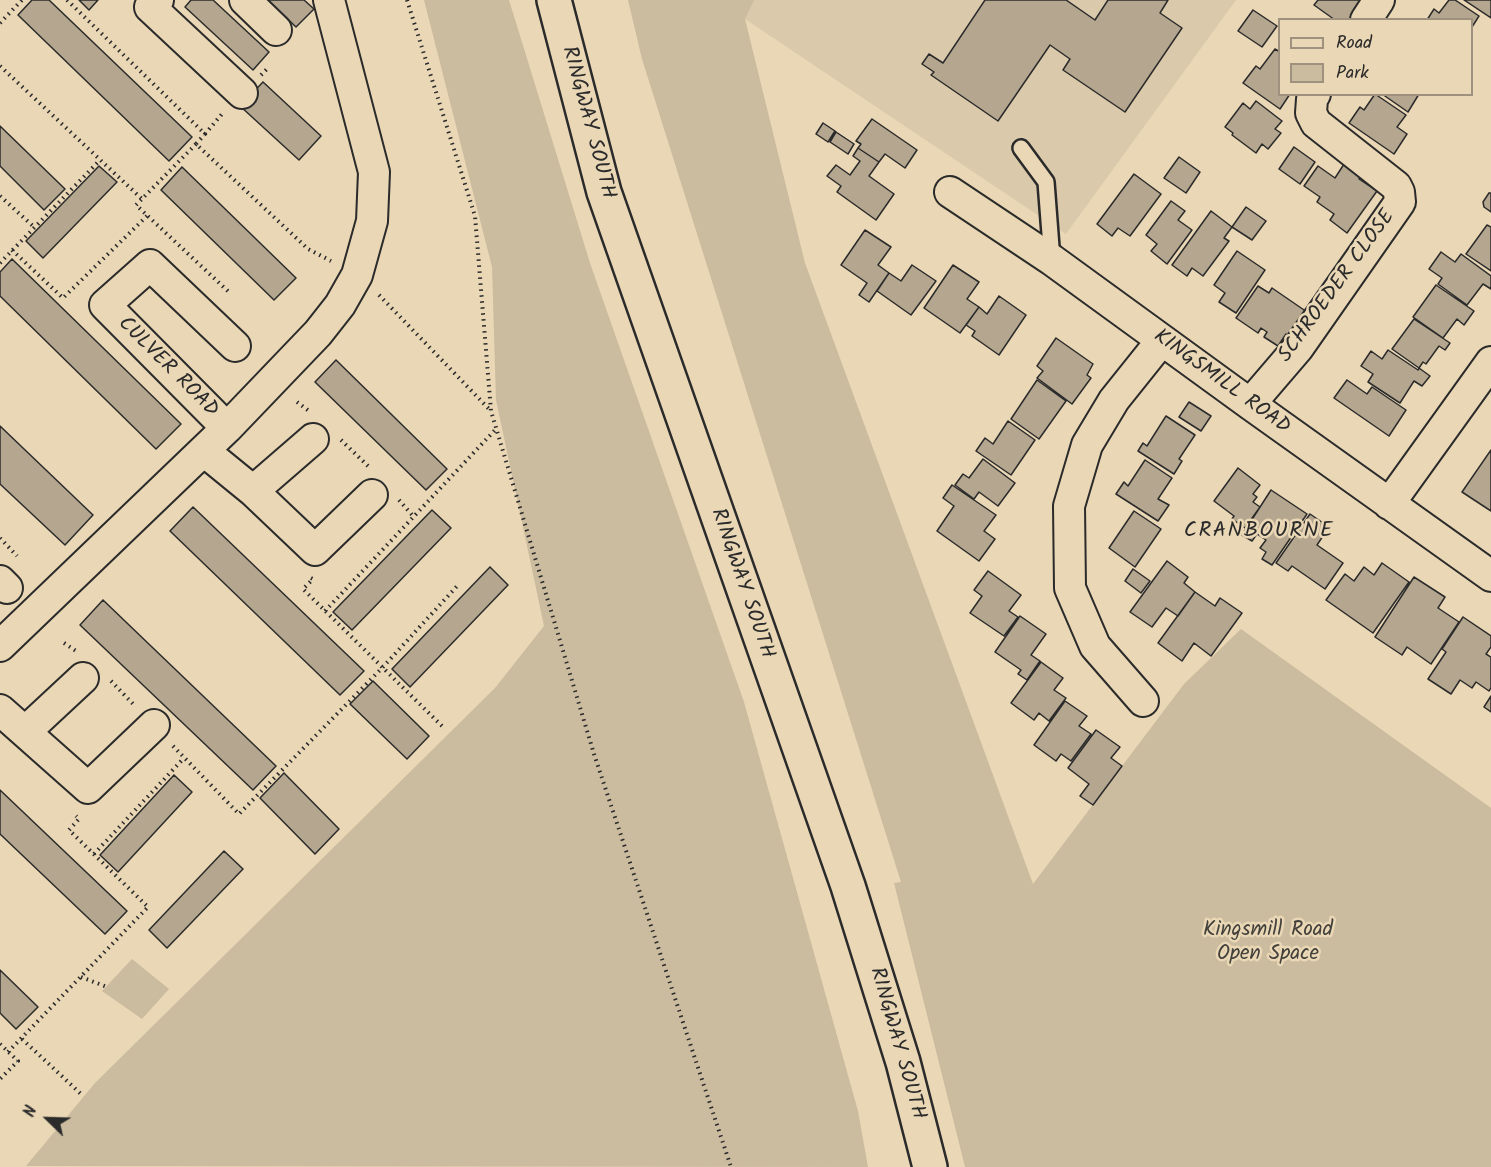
<!DOCTYPE html>
<style>
body{margin:0}
#map{position:relative;width:1491px;height:1167px;overflow:hidden;background:#ead7b5;font-family:Kalam,sans-serif}
canvas{display:block}
.legend{position:absolute;left:1278px;top:18px;width:195px;height:78px;box-sizing:border-box;background:#ead7b5;border:2px solid #9e927e;margin:0;padding:8px 10px;list-style:none;font-size:18px;color:#2b2b2b}
.legend li{display:flex;align-items:center;gap:12px;height:30px}
.legend b{width:30px;border:2px solid #9e927e}
.north{position:absolute;left:18px;top:1089px;width:60px;height:60px;-webkit-text-stroke:4px #ead7b5;paint-order:stroke;rotate:293deg;font-size:16px;font-weight:700;line-height:24px;text-align:center;color:#2b2b2b}
.north::after{content:'';display:block;margin:auto;width:21px;height:27px;background:#2b2b2b;clip-path:polygon(50% 0,100% 100%,50% 72%,0 100%)}
</style>
<div id="map">
<canvas width="1491" height="1167"></canvas>
<ul class="legend">
<li><b style="height:8px;background:#ead7b5"></b>Road</li>
<li><b style="height:16px;background:#cbbb9f"></b>Park</li>
</ul>
<div class="north">N</div>
</div>
<script>
const g = document.querySelector('canvas').getContext('2d');
g.lineJoin = 'round';
function paint(path, color) { g.fillStyle = color; g.fill(path, 'evenodd'); }
const shape = rows => new Path2D(rows.map(r => 'M' + r).join(''));
function stroke(path, color, width, dash) { g.strokeStyle = color; g.lineWidth = width; g.lineCap = dash ? 'butt' : 'round'; g.setLineDash(dash || []); g.stroke(path); }
function drawText(font, color, halo, rows, align = 'center') {
  g.font = font + ' Kalam,sans-serif'; g.lineWidth = 5; g.setLineDash([]); g.textBaseline = 'middle'; g.strokeStyle = halo; g.fillStyle = color; for (const [text, x, y, turn = 0] of rows) {
    g.save(); g.translate(x, y); g.rotate((+turn || 0) * Math.PI / 180); g.textAlign = isNaN(turn) ? turn : align; if (halo) g.strokeText(text, 0, 0); g.fillText(text, 0, 0); g.restore();
  }
}
paint(shape([
 [742,0,1236,0,1066,234,745,19]
]), '#dac9aa');
paint(shape([
 [424,0,509,0,590,263,744,702,858,1111,868,1167,26,1166,95,1083,495,688,544,626,496,400,492,267],
 [628,0,754,0,745,19,805,263,1033,884,1184,684,1241,629,1491,808,1491,1167,965,1167,894,883,901,882,642,59],
 [132,959,169,989,142,1019,102,991]
]), '#cbbb9f');
const building = shape([
 [32,0,49,0,192,137,169,161,18,15,32,0],
 [79,0,98,0,89,10,79,0],
 [191,0,213,0,269,52,253,70,185,7,191,0],
 [268,0,304,0,314,9,296,27,268,0],
 [985,0,1066,0,1095,20,1108,0,1168,0,1160,13,1182,28,1125,112,1063,70,1070,59,1050,45,998,121,931,75,934,72,922,64,929,54,943,63,985,0],
 [1318,0,1363,0,1350,20,1335,20,1314,5,1318,0],
 [1449,0,1455,0,1479,16,1472,27,1472,20,1427,20,1434,9,1439,13,1449,0],
 [1464,0,1491,0,1491,18,1464,0],
 [1253,10,1277,26,1262,47,1238,31,1253,10],
 [1275,49,1280,52,1280,94,1290,94,1280,109,1243,83,1256,66,1260,69,1275,49],
 [263,82,321,136,299,160,240,106,263,82],
 [1375,94,1406,115,1397,127,1407,134,1394,154,1349,123,1360,107,1364,110,1375,94],
 [1382,94,1419,94,1408,112,1382,94],
 [1256,101,1282,121,1275,129,1281,133,1268,149,1262,144,1256,153,1232,135,1233,133,1225,127,1243,103,1250,109,1256,101],
 [872,119,917,150,905,168,885,154,879,162,858,148,861,144,856,141,872,119],
 [823,123,835,131,828,142,816,134,823,123],
 [0,126,65,189,44,210,0,166,0,126],
 [836,132,854,144,848,154,830,142,836,132],
 [1294,147,1315,162,1300,184,1279,169,1294,147],
 [858,148,879,162,869,176,894,194,876,220,837,192,841,186,827,176,836,165,850,175,860,161,853,156,858,148],
 [1179,157,1200,172,1186,193,1164,178,1179,157],
 [1346,161,1363,173,1359,179,1377,191,1347,233,1330,220,1334,214,1317,202,1320,197,1304,186,1318,166,1335,178,1346,161],
 [99,166,117,182,43,258,26,241,99,166],
 [182,167,296,278,274,300,161,190,182,167],
 [1134,174,1161,194,1130,236,1118,228,1112,236,1097,224,1134,174],
 [1489,193,1491,193,1491,212,1484,207,1483,202,1489,193],
 [1171,201,1185,211,1178,220,1192,230,1167,264,1151,251,1157,244,1146,235,1171,201],
 [1246,207,1266,221,1252,240,1232,227,1246,207],
 [1211,211,1232,227,1224,238,1229,241,1203,276,1192,268,1187,276,1172,265,1211,211],
 [1487,225,1491,227,1491,271,1466,254,1487,225],
 [865,230,891,247,878,265,889,273,869,302,859,295,867,283,841,265,865,230],
 [1237,251,1265,270,1236,313,1219,302,1225,293,1214,285,1237,251],
 [1441,252,1455,262,1461,254,1491,276,1491,289,1483,284,1467,305,1438,284,1442,278,1429,269,1441,252],
 [12,259,181,424,156,449,0,296,0,272,12,259],
 [912,265,936,281,911,315,877,291,889,273,901,281,912,265],
 [953,265,979,282,967,299,979,307,960,333,924,308,953,265],
 [1436,285,1474,311,1464,325,1457,319,1443,338,1413,317,1436,285],
 [1258,286,1269,293,1272,288,1307,312,1290,337,1286,334,1278,346,1264,337,1267,332,1261,328,1258,333,1236,318,1258,286],
 [999,296,1026,315,999,355,972,336,975,331,966,325,979,307,987,314,999,296],
 [1414,319,1450,343,1445,350,1439,346,1426,364,1423,362,1419,368,1392,349,1414,319],
 [1056,338,1093,364,1087,375,1091,378,1072,404,1037,378,1043,371,1037,366,1056,338],
 [1388,350,1418,370,1419,368,1430,376,1422,386,1414,381,1400,403,1368,382,1373,374,1361,366,1371,351,1382,359,1388,350],
 [336,360,447,469,426,490,315,382,336,360],
 [1037,380,1066,401,1039,439,1011,419,1037,380],
 [1347,380,1367,394,1372,387,1406,410,1389,436,1334,398,1347,380],
 [1189,402,1211,416,1201,431,1179,417,1189,402],
 [1166,416,1195,435,1179,459,1182,461,1174,474,1138,451,1143,443,1147,446,1166,416],
 [1008,421,1035,440,1011,475,976,451,985,438,993,444,1008,421],
 [0,426,93,515,65,545,0,484,0,426],
 [1491,450,1491,511,1462,492,1491,450],
 [983,459,1015,483,998,506,979,492,974,499,955,485,963,474,969,478,983,459],
 [1145,460,1172,478,1158,499,1169,505,1158,521,1116,494,1124,482,1128,486,1145,460],
 [1238,468,1260,485,1253,494,1257,497,1253,502,1260,507,1245,528,1232,519,1234,516,1214,501,1238,468],
 [952,485,996,515,984,531,995,539,979,561,937,531,954,506,943,498,952,485],
 [1271,490,1307,514,1272,565,1262,559,1266,552,1260,548,1266,540,1257,534,1252,541,1242,535,1271,490],
 [193,507,364,671,340,695,170,531,193,507],
 [432,510,451,528,352,630,333,612,432,510],
 [1134,511,1161,529,1135,567,1109,548,1134,511],
 [1310,514,1329,527,1317,545,1343,563,1325,589,1292,566,1288,571,1276,563,1310,514],
 [1167,561,1188,577,1184,583,1195,592,1178,616,1166,608,1152,627,1130,612,1167,561],
 [1382,563,1409,582,1373,633,1326,600,1345,574,1354,581,1364,567,1374,575,1382,563],
 [490,567,508,585,410,687,392,669,490,567],
 [1133,569,1150,581,1141,593,1125,581,1133,569],
 [988,571,1021,595,1009,611,1018,617,1004,636,970,613,982,596,974,590,988,571],
 [1414,577,1445,597,1438,608,1459,622,1431,664,1407,647,1402,655,1375,637,1414,577],
 [1195,592,1215,606,1220,598,1242,613,1211,656,1194,643,1182,661,1158,643,1195,592],
 [103,600,276,766,253,790,80,625,103,600],
 [1020,616,1046,634,1031,655,1040,661,1027,680,1018,674,1021,670,995,652,1020,616],
 [1463,617,1491,636,1491,647,1486,654,1491,657,1491,688,1489,691,1476,682,1472,688,1460,680,1451,694,1428,679,1446,652,1442,649,1463,617],
 [1041,662,1063,678,1054,690,1066,698,1049,721,1039,713,1034,720,1011,703,1041,662],
 [373,681,429,736,407,759,350,704,373,681],
 [1491,696,1491,712,1484,707,1491,696],
 [1065,701,1087,716,1079,726,1091,734,1071,761,1061,754,1056,761,1034,745,1065,701],
 [1096,730,1120,747,1111,758,1122,766,1093,805,1080,796,1089,784,1068,768,1096,730],
 [284,773,339,829,315,854,260,798,284,773],
 [174,775,192,792,118,872,100,855,174,775],
 [0,790,127,911,105,934,0,834,0,790],
 [224,851,243,869,167,948,149,930,224,851],
 [0,970,38,1007,16,1029,0,1013,0,970]
]);
paint(building, '#b5a78f');
stroke(building, '#2b2b2b', 1.5);
const service = shape([
 [1021,148,1046,182,1052,260]
]);
const minor = shape([
 [158,0,150,7,242,93],
 [245,0,276,30],
 [1366,20,1379,0],
 [950,192,1052,260,1250,404,1491,576],
 [1250,404,1298,348,1400,202,1399,192,1396,186,1316,123,1311,113,1312,99,1315,94],
 [227,428,105,305,150,265,235,346],
 [204,451,253,491,315,550,372,495],
 [253,491,313,439],
 [1389,504,1491,362],
 [0,581,7,588],
 [0,646,227,428,318,333,340,305,357,275,372,221,374,172,329,0],
 [1143,701,1095,646,1070,588,1069,506,1087,445,1114,400,1162,340],
 [0,710,88,788,154,725],
 [25,732,83,678]
]);
const primary = shape([
 [554,0,604,192,848,886,903,1062,930,1167]
]);
stroke(service, '#2b2b2b', 20);
stroke(minor, '#2b2b2b', 34);
stroke(primary, '#2b2b2b', 38);
stroke(shape([
 [67,0,205,134,196,144,308,249,331,261],
 [407,0,475,216,491,411,594,754,731,1167],
 [0,23,22,0],
 [0,66,142,199],
 [261,75,269,67],
 [205,134,222,114],
 [196,144,136,205,231,294],
 [0,196,34,227],
 [12,250,63,298,147,216],
 [0,263,100,160],
 [379,295,490,410],
 [297,402,309,411],
 [341,440,368,466],
 [399,500,413,516],
 [0,538,17,556],
 [311,578,313,579,303,589,443,727],
 [325,611,496,429],
 [64,643,76,651],
 [111,681,135,706],
 [173,746,239,814,383,667,459,584],
 [94,854,184,758],
 [81,977,107,987],
 [22,1039,81,1094],
 [0,1044,18,1061,0,1079],
 [8,1052,148,907,69,830,79,819,76,816]
]), '#2b2b2b', 4, [1.5, 4.5]);
stroke(service, '#ead7b5', 15);
stroke(minor, '#ead7b5', 30);
stroke(primary, '#ead7b5', 33);
drawText('21px', '#2b2b2b', '#ead7b5', [
 ["RINGWAY SOUTH",587,123,75],
 ["SCHROEDER CLOSE",1338,287,-54],
 ["CULVER ROAD",167,368,45],
 ["KINGSMILL ROAD",1221,383,36],
 ["RINGWAY SOUTH",741,584,71],
 ["RINGWAY SOUTH",896,1044,74]
]);
drawText('21px', '#43413c', '#ead7b5', [
 ["Kingsmill Road",1268,931],
 ["Open Space",1268,955]
]);
g.letterSpacing = '1.5px';
drawText('22px', '#2b2b2b', '#ead7b5', [
 ["CRANBOURNE",1259,532]
]);
g.letterSpacing = '0px';
</script>
